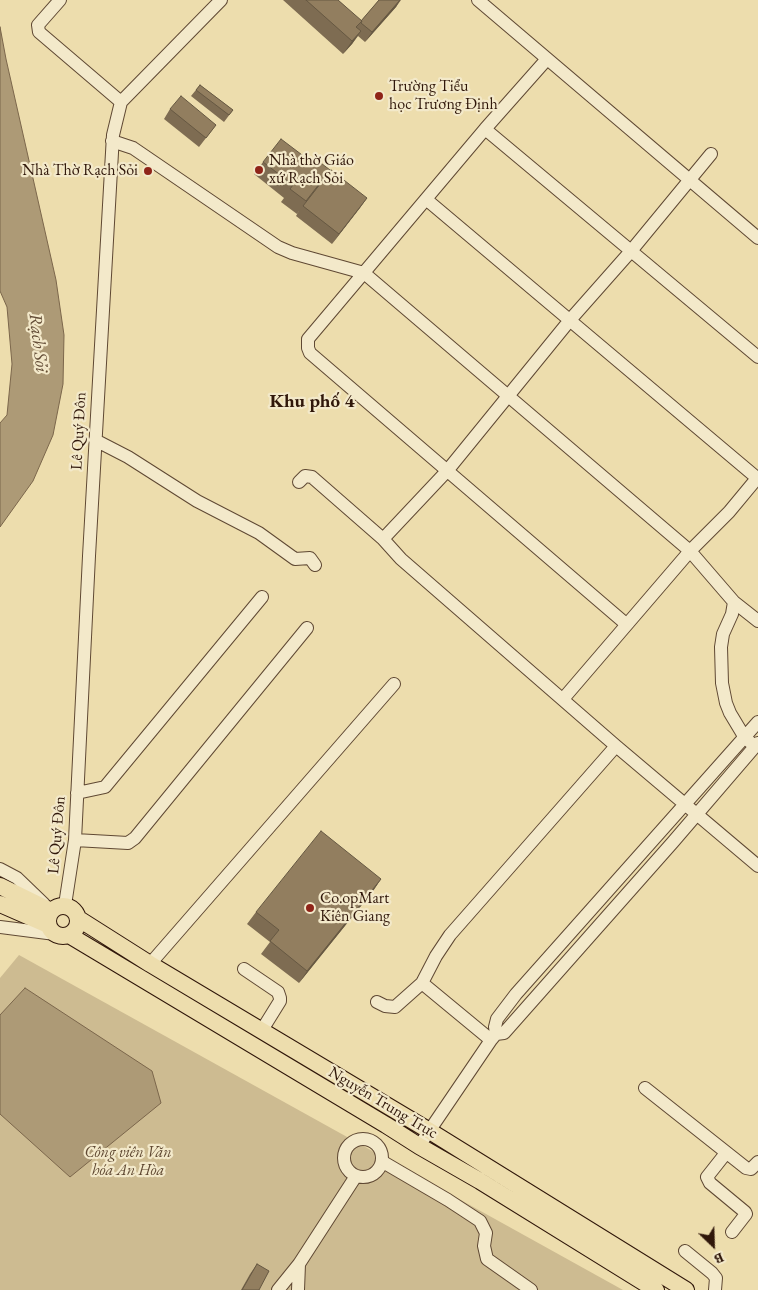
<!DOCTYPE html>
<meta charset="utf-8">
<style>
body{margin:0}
#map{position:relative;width:758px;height:1290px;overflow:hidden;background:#edddad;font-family:"EB Garamond",serif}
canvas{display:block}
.north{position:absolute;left:688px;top:1220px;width:50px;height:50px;-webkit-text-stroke:4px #f3e9ca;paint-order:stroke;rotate:156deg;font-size:14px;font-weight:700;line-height:20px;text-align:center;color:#30170a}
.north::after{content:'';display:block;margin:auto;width:18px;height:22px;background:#30170a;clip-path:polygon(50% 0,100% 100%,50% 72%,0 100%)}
</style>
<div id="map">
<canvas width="758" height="1290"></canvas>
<div class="north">B</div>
</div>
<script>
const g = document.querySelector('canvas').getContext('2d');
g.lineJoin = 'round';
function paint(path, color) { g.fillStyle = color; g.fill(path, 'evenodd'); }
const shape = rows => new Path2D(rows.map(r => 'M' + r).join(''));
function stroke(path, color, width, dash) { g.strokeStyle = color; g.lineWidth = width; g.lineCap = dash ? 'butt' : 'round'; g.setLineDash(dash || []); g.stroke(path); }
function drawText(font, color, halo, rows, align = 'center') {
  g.font = font + ' "EB Garamond",serif'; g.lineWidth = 4.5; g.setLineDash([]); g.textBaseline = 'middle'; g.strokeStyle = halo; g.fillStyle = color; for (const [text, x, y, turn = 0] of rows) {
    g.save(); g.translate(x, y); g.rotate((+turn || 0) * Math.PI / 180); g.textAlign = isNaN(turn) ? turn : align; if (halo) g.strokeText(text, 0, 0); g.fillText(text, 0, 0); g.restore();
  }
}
paint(shape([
 [19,955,623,1290,0,1290,0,978]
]), '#cdbb91');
const water = shape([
 [0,27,6,59,56,280,64,335,63,384,53,435,33,481,0,527,0,423,7,415,12,364,7,307,0,291,0,27],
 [25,988,152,1071,161,1103,70,1177,0,1114,0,1015,25,988]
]);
paint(water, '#ad9a76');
stroke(water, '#7b664b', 1);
const minor = shape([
 [60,0,38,25,39,32,121,102],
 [478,0,758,238],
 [547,59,485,129,308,339,308,348,310,353,626,624],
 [485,129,758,357],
 [112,141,133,148,278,247,292,253,364,273,690,551,734,602,758,621],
 [427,200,757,478],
 [95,440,128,457,197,501,259,533,295,559,310,558,315,565],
 [299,482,305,476,312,477,383,539,401,559,616,746,758,866],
 [383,539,447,471,570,320,631,251,711,154],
 [734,602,732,614,723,634,721,647,722,683,726,703,730,713,745,738,750,742],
 [563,699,690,551,729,512,758,477],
 [77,793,105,787,262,597],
 [75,840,128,843,135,838,307,628],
 [0,869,17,878,44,904],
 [65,905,75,840,89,556,113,135,121,102,221,0],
 [0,927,55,934],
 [150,964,394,684],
 [244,969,278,992,280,998,280,1001,262,1030],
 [377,1002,385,1006,395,1007,422,983],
 [496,1034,495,1027,497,1019,516,994,758,722],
 [491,1040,422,983,436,956,450,935,616,746],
 [645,1088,746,1168,751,1169,758,1162],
 '344 1158a19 19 0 1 1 38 0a19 19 0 1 1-38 0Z',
 [419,1146,491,1040,496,1034,504,1033,673,842,758,743],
 [726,1153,707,1177,710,1183,745,1212,746,1214,732,1232],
 [383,1162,448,1200,480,1221,486,1233,484,1246,487,1259,531,1290],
 [685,1251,712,1273,716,1278,715,1290],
 [278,1290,299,1264,356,1176],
 [298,1290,299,1264]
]);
const major = shape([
 [0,886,51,911],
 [0,904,48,925],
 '48 921a15 15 0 1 1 30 0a15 15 0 1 1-30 0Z',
 [79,919,150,964,428,1130,686,1290],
 [69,935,386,1125,419,1146,480,1181,656,1290]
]);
stroke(minor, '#5f4833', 14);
stroke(major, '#30170a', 18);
stroke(minor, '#f3e9ca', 12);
stroke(major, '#edddad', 16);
paint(shape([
 [283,0,338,0,361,21,379,0,401,0,396,7,365,42,358,36,352,44,343,54],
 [200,85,233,110,224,122,191,96],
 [170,109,216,125,199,147,164,119],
 [263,162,314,164,330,170,321,183,367,198,332,244,296,216,300,209,297,214,281,202,284,198,254,174],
 [381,879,373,891,299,983,261,954,270,942,247,924,256,912],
 [257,1264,259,1290,241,1290,250,1274]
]), '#7e6c52');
paint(shape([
 [400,0,396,7,365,42,372,32],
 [361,31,352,44,343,54,352,41],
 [367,198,360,208,332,244,339,234],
 [381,879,373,891,299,983,307,971]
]), '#665842');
const building = shape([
 [306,0,338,0,362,21,356,27,361,31,352,41,306,0],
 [379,0,400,0,372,32,361,23,362,21,361,21,379,0],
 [200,85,233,110,229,115,196,90,200,85],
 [181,96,216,125,206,138,170,109,181,96],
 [281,139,314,164,317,160,330,170,306,201,290,189,293,185,263,162,281,139],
 [331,170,367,198,339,234,303,206,331,170],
 [321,831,381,879,307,971,270,941,279,930,256,912,321,831],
 [257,1264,269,1271,259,1290,242,1290,257,1264]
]);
paint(building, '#927e5f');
stroke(building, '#665842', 1);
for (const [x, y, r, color] of [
 [379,96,5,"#8f2418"],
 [259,170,5,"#8f2418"],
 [148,171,5,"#8f2418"],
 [310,908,5,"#8f2418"]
]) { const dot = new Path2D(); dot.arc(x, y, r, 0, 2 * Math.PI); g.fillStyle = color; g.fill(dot); stroke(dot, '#f3e9ca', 2); }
drawText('16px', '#30170a', '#f3e9ca', [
 ["Trường Tiểu",389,87],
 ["học Trương Định",389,105],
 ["Nhà thờ Giáo",269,161],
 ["xứ Rạch Sỏi",269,179],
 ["Nhà Thờ Rạch Sỏi",138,171,"right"],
 ["Co.opMart",320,899],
 ["Kiên Giang",320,917]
], 'left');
drawText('16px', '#30170a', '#f3e9ca', [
 ["Lê Quý Đôn",79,431,-87],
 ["Lê Quý Đôn",57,835,-85],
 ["Nguyễn Trung Trực",383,1103,31]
]);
drawText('italic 16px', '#5f4832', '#f3e9ca', [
 ["Công viên Văn",128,1153],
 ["hóa An Hòa",128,1171]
]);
drawText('italic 18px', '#624b35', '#f3e9ca', [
 ["Rạch Sỏi",38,343,83]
]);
drawText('bold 19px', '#30170a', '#f3e9ca', [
 ["Khu phố 4",312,402]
]);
</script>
